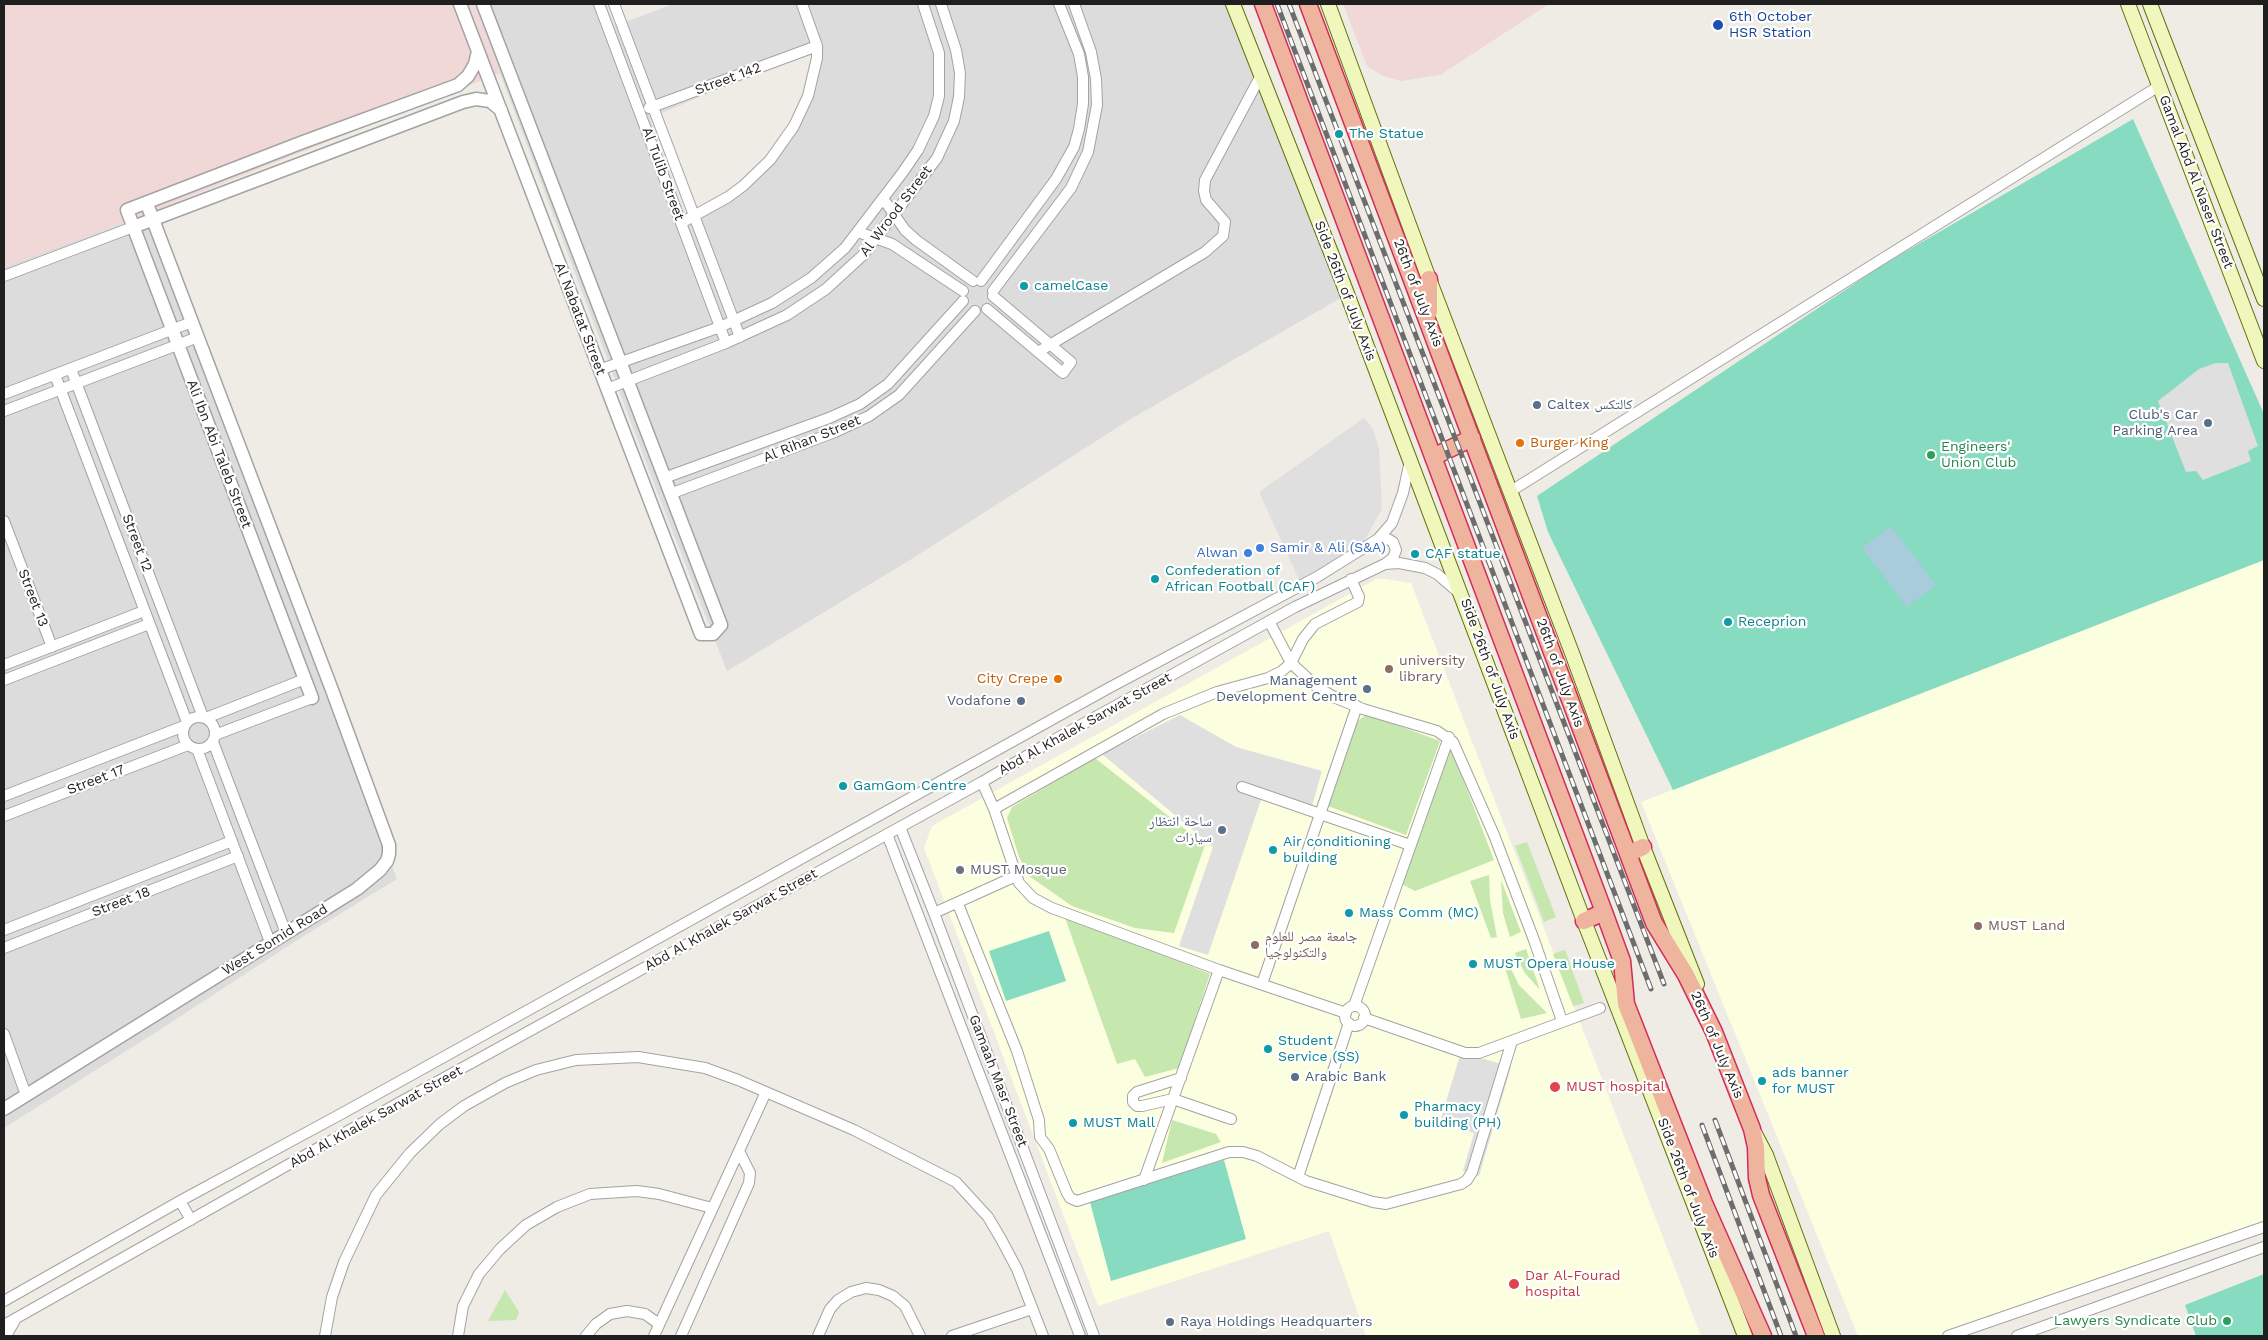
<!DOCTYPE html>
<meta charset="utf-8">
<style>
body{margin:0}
#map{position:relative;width:2268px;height:1340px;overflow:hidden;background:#efece5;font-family:"Work Sans",sans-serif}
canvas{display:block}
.frame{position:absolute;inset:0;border:5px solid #1f1f1f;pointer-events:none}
</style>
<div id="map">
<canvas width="2268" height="1340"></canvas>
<div class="frame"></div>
</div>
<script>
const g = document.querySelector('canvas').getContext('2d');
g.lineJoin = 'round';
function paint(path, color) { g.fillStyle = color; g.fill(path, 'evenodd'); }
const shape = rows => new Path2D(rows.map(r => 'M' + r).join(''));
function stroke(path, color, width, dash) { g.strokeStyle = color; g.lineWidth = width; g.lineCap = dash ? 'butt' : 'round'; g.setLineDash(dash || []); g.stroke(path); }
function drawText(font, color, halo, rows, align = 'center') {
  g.font = font + ' "Work Sans","Noto Naskh Arabic",sans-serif'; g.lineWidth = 4.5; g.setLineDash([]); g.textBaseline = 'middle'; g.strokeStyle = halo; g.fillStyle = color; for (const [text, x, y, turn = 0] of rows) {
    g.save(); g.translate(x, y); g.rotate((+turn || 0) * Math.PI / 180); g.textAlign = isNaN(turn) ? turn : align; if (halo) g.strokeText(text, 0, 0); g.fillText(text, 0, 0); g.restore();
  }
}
paint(shape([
 [474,4,606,4,615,26,673,4,1238,4,1351,292,1129,420,910,560,727,671,656,489],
 [812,49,813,62,807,84,789,128,763,161,730,191,686,217,650,118],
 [146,214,397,879,291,944,161,1029,4,1128,4,267]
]), '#dddcdc');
paint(shape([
 [4,4,474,4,500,73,146,214,4,267],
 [1343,4,1549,4,1440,75,1401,81,1381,75,1367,66]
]), '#efd8d5');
paint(shape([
 [2264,560,2264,1222,1965,1336,1858,1336,1641,802],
 [1378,578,1411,583,1701,1336,1366,1336,1329,1231,1098,1306,924,848,932,826]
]), '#fcfee0');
paint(shape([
 [1367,714,1440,741,1406,835,1328,806,1355,723],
 [1447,748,1451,748,1494,860,1415,891,1400,883],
 [1095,758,1205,845,1174,933,1135,928,1072,906,1029,876,1019,857,1007,818,1012,807],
 [1527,842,1556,917,1544,922,1515,846],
 [1489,875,1490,900,1497,937,1491,938,1470,881],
 [1501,880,1521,932,1510,937,1503,913],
 [1064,915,1210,974,1179,1068,1145,1077,1135,1059,1117,1064],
 [1526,949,1540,990,1525,973,1516,957,1515,953],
 [1565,950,1584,1003,1573,1006,1553,954],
 [1506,959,1519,985,1547,1013,1521,1019,1505,968,1500,962],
 [1172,1120,1216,1134,1221,1142,1162,1163],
 [505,1290,519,1312,516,1320,488,1321]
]), '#c6e7ad');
paint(shape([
 [2133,119,2264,414,2264,560,1673,790,1548,532,1537,496,1881,266],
 [1049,931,1066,981,1006,1001,989,951],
 [1224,1160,1246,1239,1111,1281,1090,1202],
 [2264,1274,2264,1336,2196,1336,2185,1305]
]), '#87dbc0');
paint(shape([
 [2216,363,2228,363,2258,446,2248,451,2251,461,2203,480,2196,471,2186,472,2158,401,2199,369],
 [1364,418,1372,427,1379,448,1382,509,1364,541,1356,550,1300,582,1259,492],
 [1180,715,1236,747,1322,771,1310,813,1262,797,1208,955,1179,946,1213,847,1102,754],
 [1461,1052,1511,1067,1479,1176,1463,1171,1474,1133,1440,1122]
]), '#dfdfdf');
paint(shape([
 [1891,526,1936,585,1907,607,1862,548]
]), '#a8ccdb');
const minor = shape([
 [599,4,726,343],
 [614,4,740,337],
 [649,108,817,46],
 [884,200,905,230,916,240,973,281],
 [681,223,728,197,743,186,770,160,794,126,808,96,817,58,817,46,802,4],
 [858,232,892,244,963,291],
 [4,276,133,227],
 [981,281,1056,179,1074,147,1079,129,1083,104,1083,77,1079,54,1059,4],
 [993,291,1071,188,1088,152,1097,105,1096,79,1091,52,1074,4],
 [987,309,1063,373,1071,362,993,296],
 [1038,352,1205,252,1223,236,1225,222,1206,200,1204,191,1205,180,1260,77],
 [71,369,203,717],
 [599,370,720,327,772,303,811,278,845,248,903,172,918,150,934,116,939,96,939,53,923,4],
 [55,375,187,722],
 [607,389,726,343,787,315,826,289,863,255,937,158,954,121,959,97,960,73,956,50,941,4],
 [4,394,192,322],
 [4,411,198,337],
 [664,478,829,418,860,404,888,384,963,301],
 [1511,491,2159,86],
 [670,494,835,432,869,416,899,395,975,311],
 [4,521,52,647],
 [1378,539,1386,538,1393,542,1396,550,1393,558,1385,564],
 [1269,621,1291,663,1317,687,1336,698,1363,709,1437,731,1453,742,1494,835,1534,940,1562,1021],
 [4,665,144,611],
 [4,680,149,624],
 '183 733a16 16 0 1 1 32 0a16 16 0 1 1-32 0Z',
 [206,718,305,679],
 [215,735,312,698],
 [213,742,286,933],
 [197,749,270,942],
 [982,782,994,809,1019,883,1033,898,1052,908,1219,970,1346,1013],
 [1242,787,1410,845],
 [4,796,184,726],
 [994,809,1163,714,1217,692,1268,678,1282,671,1291,663,1303,639,1315,624,1358,602,1359,597,1351,579],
 [4,816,188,745],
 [900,827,934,913,1094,1336],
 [887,834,1080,1336],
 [958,904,1017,1051,1039,1120,1040,1137,1049,1149,1067,1193,1070,1198,1077,1201,1229,1152,1243,1152,1257,1156,1306,1181,1373,1202,1386,1204,1461,1184,1467,1180,1472,1172,1512,1041],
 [934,913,1016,876],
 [4,930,232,841],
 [4,948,238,856],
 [1262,984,1357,706],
 [1354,1006,1449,737],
 '1345 1016a10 10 0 1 1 20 0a10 10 0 1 1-20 0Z',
 [1364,1018,1465,1053,1479,1053,1600,1008],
 [4,1034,26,1095],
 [1181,1078,1137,1092,1133,1096,1133,1102,1137,1106,1142,1106,1173,1099,1231,1119],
 [1298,1177,1349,1023],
 [1144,1180,1219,970],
 [180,1201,191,1220],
 [4,1301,180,1201,341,1114,1107,689,1317,577,1378,539,1392,523,1403,493,1410,461],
 [4,1325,364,1122,982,782,1052,741,1295,607,1385,564,1399,563,1425,568,1437,574,1458,592],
 [6,1336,15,1320],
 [325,1336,332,1297,344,1262,376,1195,410,1153,440,1124,464,1106,505,1083,536,1070,576,1060,638,1057,705,1068,738,1080,854,1130,956,1182,988,1217,1001,1239,1017,1269,1043,1336],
 [458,1336,463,1306,479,1274,500,1249,526,1225,557,1207,590,1194,637,1191,659,1194,712,1208],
 [586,1336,596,1324,610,1314,627,1311,645,1314,659,1324],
 [654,1336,766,1092],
 [681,1336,749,1183,750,1173,740,1153],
 [818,1336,830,1309,838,1300,851,1292,866,1288,879,1290,893,1296,905,1306,920,1336],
 [952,1336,1032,1309],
 [1948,1336,2264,1227],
 [2017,1336,2264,1247]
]);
const tertiary = shape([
 [460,4,701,634,713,634,721,625,483,4],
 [133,227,463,102,476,99,490,101,501,110],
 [312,698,127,210,303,142,458,85,468,76,475,64,478,51],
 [4,1109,357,889,380,870,387,861,389,854,389,845,332,690,147,204]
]);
const secondary = shape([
 [1233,4,1343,283,1584,921,1745,1336],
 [1328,4,1429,279,1572,653,1643,847,1697,984],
 [2128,4,2264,361],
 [2150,4,2264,299],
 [1755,1134,1766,1155,1833,1336]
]);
const trunk = shape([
 [1263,4,1604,912,1622,961,1626,1004,1704,1203,1763,1336],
 [1308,4,1654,923,1686,975,1714,1032,1752,1129,1756,1147,1757,1178,1761,1195,1816,1336],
 [1429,312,1429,279],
 [1433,457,1472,438],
 [1628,854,1643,847],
 [1584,921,1604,912]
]);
stroke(minor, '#a3a3a3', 12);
stroke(tertiary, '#a3a3a3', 15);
stroke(secondary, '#607209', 16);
stroke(trunk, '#d32c5b', 19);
stroke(minor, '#fff', 10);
stroke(tertiary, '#fff', 12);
stroke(secondary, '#f0f7bc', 14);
stroke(trunk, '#eeb49e', 16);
const rail = shape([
 [1277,4,1651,989],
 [1289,4,1664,984],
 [1715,1120,1796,1336],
 [1702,1125,1781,1336]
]);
stroke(rail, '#6d6d6d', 5);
stroke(rail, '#fff', 3, [9]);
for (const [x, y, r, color] of [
 [1718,25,6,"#1a4fb4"],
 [1339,134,5,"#0f9aa8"],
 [1024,286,5,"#0f9aa8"],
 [1537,405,5,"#5c6f8a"],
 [2208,423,5,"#5c6f8a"],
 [1520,443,5,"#e8710a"],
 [1931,455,5,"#2e9e5b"],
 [1260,548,5,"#3f7fe0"],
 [1248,553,5,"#3f7fe0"],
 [1415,554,5,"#0f9aa8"],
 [1155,579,5,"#0f9aa8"],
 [1728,622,5,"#0f9aa8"],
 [1389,669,5,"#8d6e63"],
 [1058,679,5,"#e8710a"],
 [1367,689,5,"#5c6f8a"],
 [1021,701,5,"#5c6f8a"],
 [843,786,5,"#0f9aa8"],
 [1222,830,5,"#5c6f8a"],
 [1273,850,5,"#0f9aa8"],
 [960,870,5,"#6b7280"],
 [1349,913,5,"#0f9aa8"],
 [1978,926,5,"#8d6e63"],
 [1255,945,5,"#8d6e63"],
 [1473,964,5,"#0f9aa8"],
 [1268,1049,5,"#0f9aa8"],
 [1295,1077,5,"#5c6f8a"],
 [1762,1081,5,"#0f9aa8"],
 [1555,1087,6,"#e0444e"],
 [1404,1115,5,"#0f9aa8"],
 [1073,1123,5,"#0f9aa8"],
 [1514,1284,6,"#e0444e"],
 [2227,1321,5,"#2e9e5b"],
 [1170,1322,5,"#5c6f8a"]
]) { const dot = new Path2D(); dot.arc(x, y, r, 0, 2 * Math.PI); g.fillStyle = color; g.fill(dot); stroke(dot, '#fff', 2); }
drawText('14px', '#164399', '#fff', [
 ["6th October",1729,17],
 ["HSR Station",1729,33]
], 'left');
drawText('14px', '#1f1f1f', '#fff', [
 ["Street 142",728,79,-20],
 ["Al Tulib Street",663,174,70],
 ["Gamal Abd Al Naser Street",2196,182,69],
 ["Al Wrood Street",896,211,-53],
 ["Side 26th of July Axis",1345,291,69],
 ["26th of July Axis",1418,293,69],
 ["Al Nabatat Street",580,319,69],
 ["Al Rihan Street",812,439,-22],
 ["Ali Ibn Abi Taleb Street",219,454,69],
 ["Street 12",137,543,69],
 ["Street 13",33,598,69],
 ["Side 26th of July Axis",1490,669,70],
 ["26th of July Axis",1560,673,70],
 ["Abd Al Khalek Sarwat Street",1085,724,-29],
 ["Street 17",96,780,-21],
 ["Street 18",121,902,-21],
 ["Abd Al Khalek Sarwat Street",731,920,-29],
 ["West Somid Road",275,940,-32],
 ["26th of July Axis",1717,1045,67],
 ["Gamaah Masr Street",998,1081,69],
 ["Abd Al Khalek Sarwat Street",376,1117,-29],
 ["Side 26th of July Axis",1688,1188,69]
]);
drawText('14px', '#0d838f', '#fff', [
 ["The Statue",1349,134],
 ["camelCase",1034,286],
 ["CAF statue",1425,554],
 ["Confederation of",1165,571],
 ["African Football (CAF)",1165,587],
 ["Receprion",1738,622],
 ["GamGom Centre",853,786],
 ["Air conditioning",1283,842],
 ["building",1283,858],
 ["Mass Comm (MC)",1359,913],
 ["MUST Opera House",1483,964],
 ["Student",1278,1041],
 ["Service (SS)",1278,1057],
 ["ads banner",1772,1073],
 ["for MUST",1772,1089],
 ["Pharmacy",1414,1107],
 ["building (PH)",1414,1123],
 ["MUST Mall",1083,1123]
], 'left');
drawText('14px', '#4e5e75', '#fff', [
 ["Caltex كالتكس",1547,405,"left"],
 ["Club's Car",2198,415],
 ["Parking Area",2198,431],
 ["Management",1357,681],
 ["Development Centre",1357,697],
 ["Vodafone",1011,701],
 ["ساحة انتظار",1212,822],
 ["سيارات",1212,838],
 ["Arabic Bank",1305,1077,"left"],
 ["Raya Holdings Headquarters",1180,1322,"left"]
], 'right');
drawText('14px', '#c56008', '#fff', [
 ["Burger King",1530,443],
 ["City Crepe",1048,679,"right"]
], 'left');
drawText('14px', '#27864d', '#fff', [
 ["Engineers'",1941,447],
 ["Union Club",1941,463],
 ["Lawyers Syndicate Club",2217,1321,"right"]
], 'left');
drawText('14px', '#366cbe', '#fff', [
 ["Samir & Ali (S&A)",1270,548],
 ["Alwan",1238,553,"right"]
], 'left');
drawText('14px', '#785e54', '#fff', [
 ["university",1399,661],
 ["library",1399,677],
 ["MUST Land",1988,926],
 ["جامعة مصر للعلوم",1265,937],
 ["والتكنولوجيا",1265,953]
], 'left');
drawText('14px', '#5b616d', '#fff', [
 ["MUST Mosque",970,870]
], 'left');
drawText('14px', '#be3a42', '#fff', [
 ["MUST hospital",1566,1087],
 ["Dar Al-Fourad",1525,1276],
 ["hospital",1525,1292]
], 'left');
</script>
